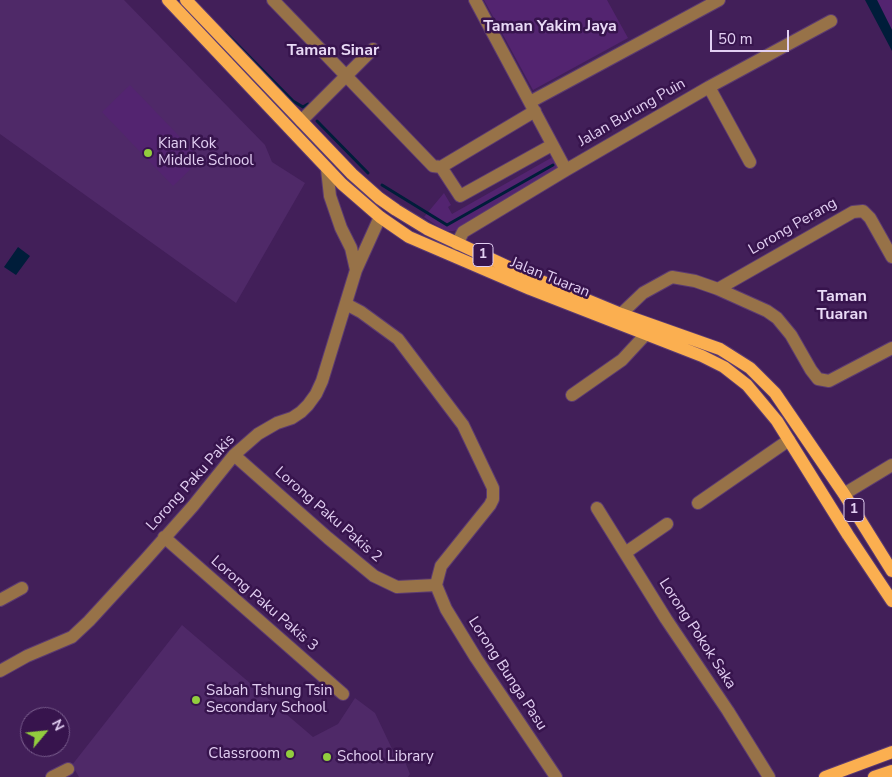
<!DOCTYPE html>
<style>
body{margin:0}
#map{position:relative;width:892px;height:777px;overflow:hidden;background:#421f59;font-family:"Nunito Sans",sans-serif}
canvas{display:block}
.north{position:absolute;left:20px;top:707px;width:50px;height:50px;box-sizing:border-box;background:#37144d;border:1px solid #7b5f8f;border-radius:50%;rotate:62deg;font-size:14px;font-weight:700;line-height:20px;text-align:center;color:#e2cff2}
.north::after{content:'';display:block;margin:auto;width:18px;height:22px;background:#92cd3e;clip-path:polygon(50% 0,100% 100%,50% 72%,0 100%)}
.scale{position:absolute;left:710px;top:30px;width:79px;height:22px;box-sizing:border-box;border:2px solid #e2cff2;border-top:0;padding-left:6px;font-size:15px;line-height:18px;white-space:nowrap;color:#e2cff2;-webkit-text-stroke:4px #37144d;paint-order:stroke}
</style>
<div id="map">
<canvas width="892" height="777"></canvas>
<div class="north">N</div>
<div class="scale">50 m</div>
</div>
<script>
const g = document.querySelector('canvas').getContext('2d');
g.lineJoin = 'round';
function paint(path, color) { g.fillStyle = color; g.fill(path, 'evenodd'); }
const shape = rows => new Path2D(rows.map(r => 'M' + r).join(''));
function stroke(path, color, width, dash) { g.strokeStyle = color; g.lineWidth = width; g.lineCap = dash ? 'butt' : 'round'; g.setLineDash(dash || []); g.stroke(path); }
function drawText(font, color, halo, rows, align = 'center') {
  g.font = font + ' "Nunito Sans",sans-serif'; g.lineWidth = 5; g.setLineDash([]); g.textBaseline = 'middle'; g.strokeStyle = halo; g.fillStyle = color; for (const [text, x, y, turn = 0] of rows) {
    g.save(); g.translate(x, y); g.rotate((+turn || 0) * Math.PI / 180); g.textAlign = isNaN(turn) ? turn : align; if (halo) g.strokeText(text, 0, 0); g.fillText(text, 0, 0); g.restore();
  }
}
paint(shape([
 [0,0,124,0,265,145,272,162,305,183,236,303,0,134],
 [182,625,313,737,338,724,355,698,375,713,394,753,403,757,410,774,408,777,79,777,72,765]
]), '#4f2968');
paint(shape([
 [484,0,607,0,628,38,533,90],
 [877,0,892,0,892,30],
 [130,85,201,159,173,186,102,112],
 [551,158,553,158,558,168,557,169,457,230,453,231,445,231,424,217,444,193,451,205,448,207,452,214]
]), '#532470');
paint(shape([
 [865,0,877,0,892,30,892,51],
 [18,247,30,256,16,275,4,267]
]), '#001d3a');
stroke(shape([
 [225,32,293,101,303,107,308,104],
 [317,121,368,173],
 [382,185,447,225,553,165]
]), '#001d3a', 3);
const minor = shape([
 [273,0,433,166,441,167,535,111],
 [475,0,566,170],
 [709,87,750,162],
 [530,102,719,0],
 [301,121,373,49],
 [441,167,460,196,552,145],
 [327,169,330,196,341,228,351,248,356,270],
 [457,244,463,232,566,170,709,87,831,21],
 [718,289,853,212,863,211,870,218,892,257],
 [346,304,361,312,398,339,463,425,493,488,493,499,490,505,441,566,436,585,446,609,476,658,556,777],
 [621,314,643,293,672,277,695,281,718,289,767,311,777,318,791,335,811,370,818,379,829,381,892,348],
 [572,395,622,360,647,333],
 [234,455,328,538,374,576,397,587,436,585],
 [844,494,892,465],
 [698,503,789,440],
 [597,508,666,619,728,711,769,777],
 [164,537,343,694],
 [625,553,667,524],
 [0,600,22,588],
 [0,671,27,656,72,637,89,621,145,560,193,506,234,455,258,434,277,423,292,418,301,412,308,405,316,394,322,381,356,270,380,217],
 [52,777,68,769]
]);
const major = shape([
 [168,0,342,184,380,217,409,237,530,289,702,356,724,367,747,385,777,421,848,535,892,601],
 [186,0,352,174,379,198,396,210,427,229,517,271,621,314,720,349,750,368,775,393,844,494,892,571],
 [825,777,892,752],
 [874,777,892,771]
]);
stroke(minor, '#5c3b71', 14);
stroke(major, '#5c3b71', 14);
stroke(minor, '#977248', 12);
stroke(major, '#fbaf50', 12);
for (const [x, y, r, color] of [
 [148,153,5,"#92cd3e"],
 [196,700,5,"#92cd3e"],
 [290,754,5,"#92cd3e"],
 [327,757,5,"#92cd3e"]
]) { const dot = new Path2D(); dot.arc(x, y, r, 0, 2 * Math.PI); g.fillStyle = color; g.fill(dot); stroke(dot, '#37144d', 2); }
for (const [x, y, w] of [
 [483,255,20],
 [854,510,20]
]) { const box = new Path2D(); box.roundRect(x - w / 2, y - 11.5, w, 23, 4); g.fillStyle = '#37144d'; g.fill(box); stroke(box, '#e2cff2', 1); }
drawText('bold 14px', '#e2cff2', null, [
 ["1",483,255],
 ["1",854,510]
]);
drawText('15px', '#e2cff2', '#37144d', [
 ["Jalan Burung Puin",632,113,-30],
 ["Lorong Perang",793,227,-30],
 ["Jalan Tuaran",550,278,22],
 ["Lorong Paku Pakis",191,483,-48],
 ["Lorong Paku Pakis 2",328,515,41],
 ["Lorong Paku Pakis 3",264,604,41],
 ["Lorong Pokok Saka",697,634,57],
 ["Lorong Bunga Pasu",507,674,57]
]);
drawText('15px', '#e2cff2', '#37144d', [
 ["Kian Kok",158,144],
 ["Middle School",158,161],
 ["Sabah Tshung Tsin",206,691],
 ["Secondary School",206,708],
 ["Classroom",280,754,"right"],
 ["School Library",337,757]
], 'left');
drawText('bold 16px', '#e9daf6', '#37144d', [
 ["Taman Yakim Jaya",550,27],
 ["Taman Sinar",333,51],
 ["Taman",842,297],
 ["Tuaran",842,315]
]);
</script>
